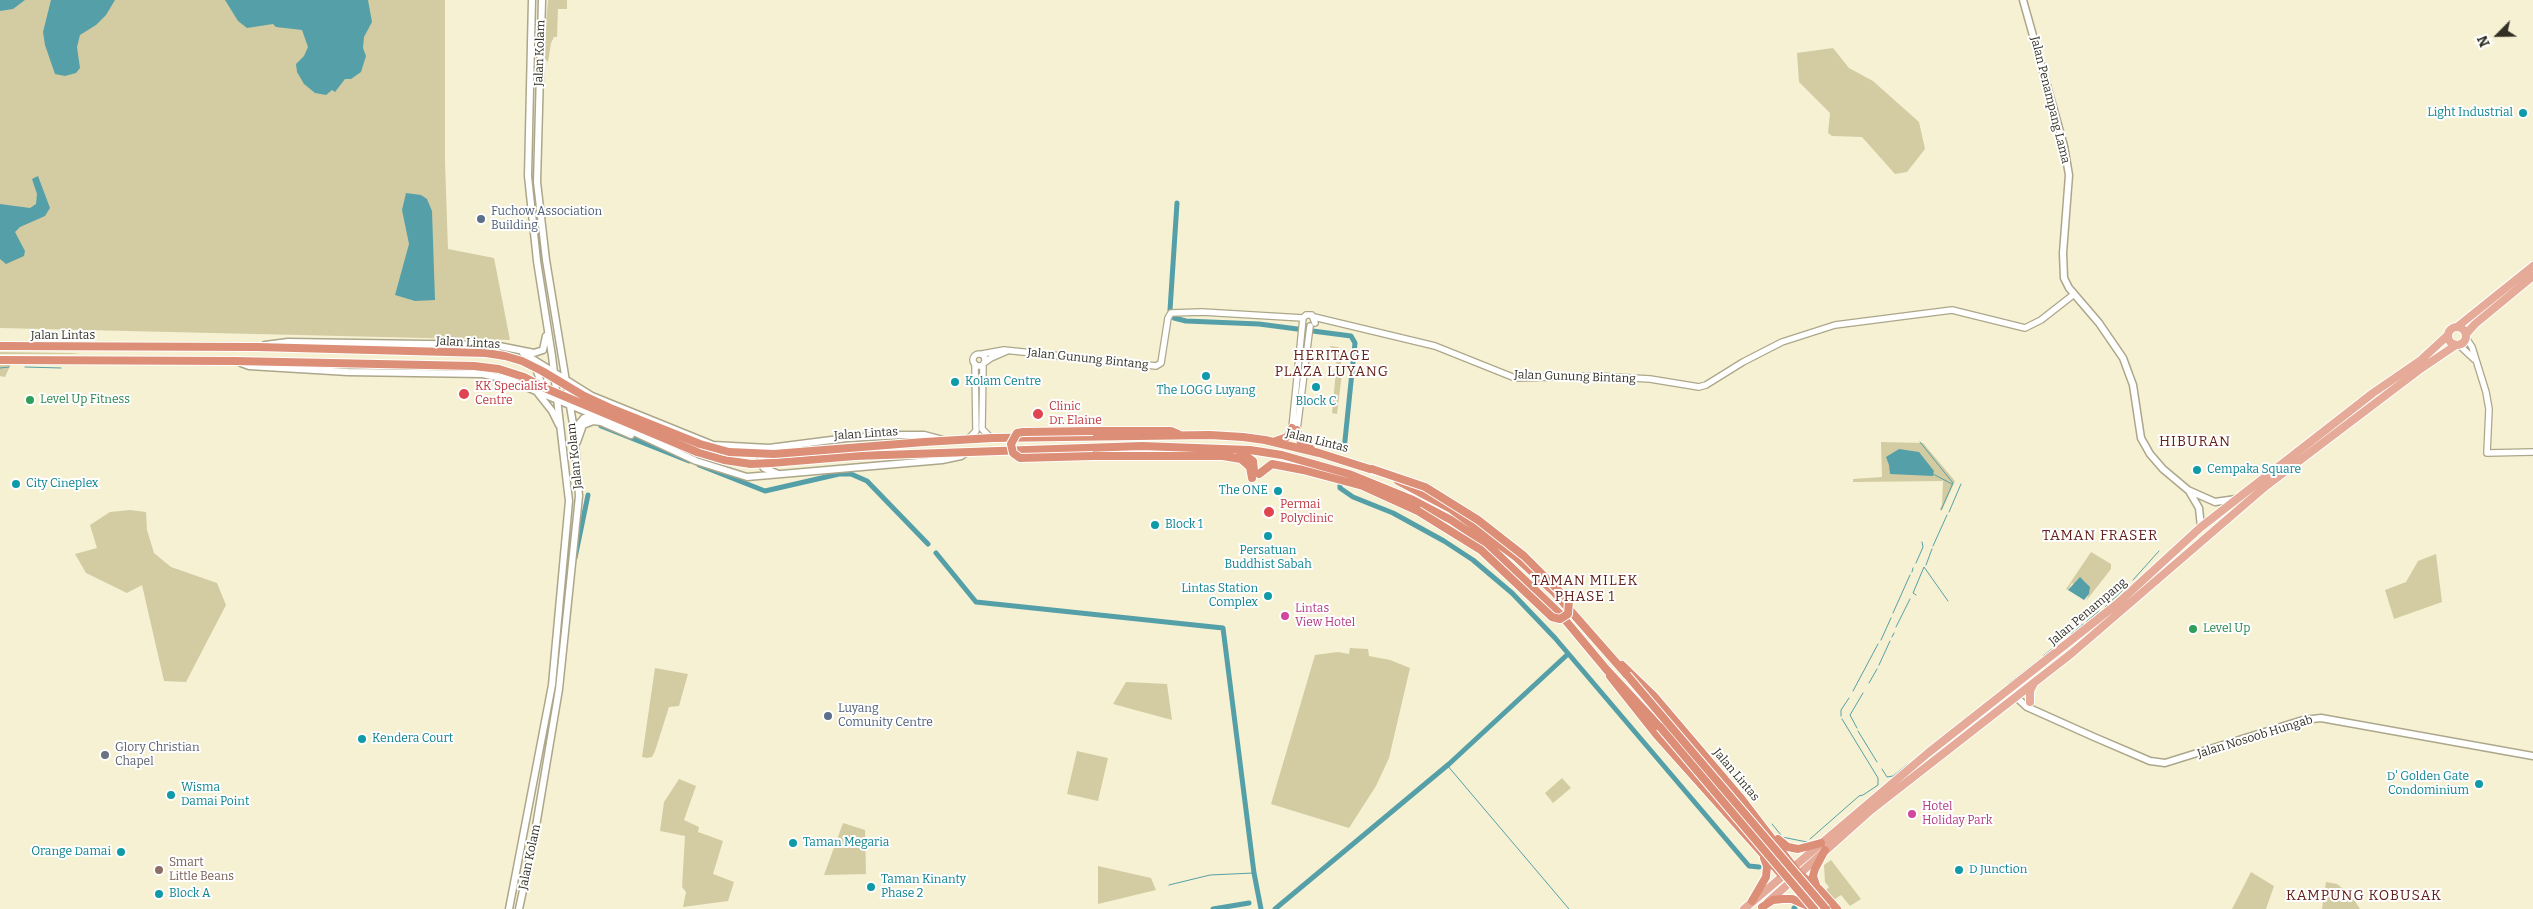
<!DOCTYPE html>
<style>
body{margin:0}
#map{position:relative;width:2533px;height:909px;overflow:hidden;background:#f6f1d2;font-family:Bitter,serif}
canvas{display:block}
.north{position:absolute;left:2473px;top:10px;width:50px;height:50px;-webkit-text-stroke:4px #fff;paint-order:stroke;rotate:247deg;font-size:14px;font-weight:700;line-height:20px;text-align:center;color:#323024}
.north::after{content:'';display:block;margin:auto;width:18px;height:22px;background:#323024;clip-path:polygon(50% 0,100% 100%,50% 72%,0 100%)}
</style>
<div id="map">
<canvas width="2533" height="909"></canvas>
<div class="north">N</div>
</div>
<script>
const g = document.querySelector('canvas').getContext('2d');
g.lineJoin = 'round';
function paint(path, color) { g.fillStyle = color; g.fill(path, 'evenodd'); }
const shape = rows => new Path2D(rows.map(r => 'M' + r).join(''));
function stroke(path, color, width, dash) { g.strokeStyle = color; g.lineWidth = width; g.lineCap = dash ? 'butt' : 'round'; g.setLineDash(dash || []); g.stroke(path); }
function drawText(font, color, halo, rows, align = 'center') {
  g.font = font + ' Bitter,serif'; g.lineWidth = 4; g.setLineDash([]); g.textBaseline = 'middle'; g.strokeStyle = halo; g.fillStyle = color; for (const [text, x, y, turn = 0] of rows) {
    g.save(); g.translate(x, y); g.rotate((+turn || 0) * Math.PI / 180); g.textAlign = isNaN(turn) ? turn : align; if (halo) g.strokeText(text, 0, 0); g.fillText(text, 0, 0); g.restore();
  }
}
paint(shape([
 [0,0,445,0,445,162,448,249,494,258,510,340,0,328],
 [548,0,567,0,567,9,558,9,557,37,554,37,551,43,548,62,545,59,544,47],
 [1833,48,1849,68,1873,81,1919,122,1925,149,1907,172,1895,174,1862,137,1832,136,1828,133,1830,113,1799,82,1797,53],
 [1329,346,1338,347,1342,350,1341,364,1337,364,1335,360,1336,353,1340,353,1340,349,1335,350],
 [0,352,72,353,80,354,0,354],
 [0,363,11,364,5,377,0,376],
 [1336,371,1342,373,1337,414,1332,413],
 [1881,442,1923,443,1955,481,1942,510,1940,509,1942,505,1943,481,1853,482,1853,479,1882,477],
 [1899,449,1934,471,1933,476,1889,465,1891,455],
 [130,510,146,512,147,530,154,553,171,567,217,583,226,605,186,682,164,681,142,585,127,593,86,573,75,554,97,548,90,525,110,512],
 [2091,552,2111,564,2111,569,2086,601,2089,594,2072,583,2068,590,2066,589],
 [2436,554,2442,602,2394,619,2385,590,2406,582,2418,561],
 [1350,648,1368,649,1369,656,1390,660,1410,668,1389,758,1376,786,1349,828,1271,804,1315,655,1338,652,1349,654],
 [655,668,688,674,679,706,669,707,655,751,652,757,647,758,642,757],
 [1126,682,1167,684,1172,720,1113,704],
 [1077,751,1108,758,1098,801,1067,794],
 [1562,778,1571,788,1553,803,1545,793],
 [679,779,696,786,684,820,699,827,698,832,723,841,713,874,734,882,728,901,683,907,686,892,682,887,685,836,660,831,664,802],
 [843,823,865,830,866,874,824,875],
 [1831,860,1861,899,1850,906,1841,895,1832,901,1825,891,1829,887,1825,882,1824,865],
 [1098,866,1151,878,1156,890,1098,904],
 [2251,872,2274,886,2266,909,2232,909],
 [2326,882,2337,884,2351,895,2360,909,2322,909]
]), '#d3cca3');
paint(shape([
 [0,0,25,0,13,9,0,11],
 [51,0,115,0,106,15,96,25,80,35,77,47,80,68,76,73,65,76,55,74,45,45,43,32],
 [225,0,368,0,372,22,364,37,363,48,366,56,361,72,351,79,345,79,335,92,332,90,326,95,315,93,304,84,297,72,296,64,304,56,308,47,302,30,276,27,273,24,247,28,238,21],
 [38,176,50,208,45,216,20,227,15,232,25,251,24,256,6,264,0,259,0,204,30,208,36,204,37,194,32,179],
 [406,193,421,195,427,199,432,211,435,300,415,301,395,295,409,244,402,210],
 [1899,449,1919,452,1934,471,1933,476,1890,474,1889,465,1886,457],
 [2080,577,2090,587,2089,594,2084,600,2068,590]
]), '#55a0a8');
stroke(shape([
 [25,367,61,368],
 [0,368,9,367],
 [1920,442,1953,483,1941,510],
 [1933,474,1952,484],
 [1949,512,1961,484],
 [1933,546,1947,515],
 [1916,563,1923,547,1922,542],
 [1926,565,1932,549],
 [1912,572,1913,568],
 [2133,580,2159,551],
 [1916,595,1913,593,1924,567,1948,601],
 [2105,607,2126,587],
 [1893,613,1910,575],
 [2086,622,2099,611],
 [1896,627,1910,599],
 [2071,634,2083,624],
 [1892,637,1894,633],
 [1881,640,1891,618],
 [2056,646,2062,642],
 [2054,647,2055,647],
 [2043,656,2053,648],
 [1879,665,1890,641],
 [1869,683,1877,669],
 [2008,684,2040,659],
 [1853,691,1878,644],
 [1841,716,1841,710,1849,698],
 [1965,718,1968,716],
 [1954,727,1956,726],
 [1857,728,1850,715,1863,693],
 [1858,731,1877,762],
 [1941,738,1952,729],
 [1447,765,1569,909],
 [1882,769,1887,777,1893,776,1908,764],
 [1772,824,1781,835],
 [1782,837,1807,842],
 [1810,839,1859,796,1863,795,1878,785,1878,778,1842,719],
 [1169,885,1210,875,1254,873]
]), '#55a0a8', 1);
stroke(shape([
 [1170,310,1177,203],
 [1174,318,1186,321,1259,324,1351,336,1355,343,1344,450],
 [601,426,689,461],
 [699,465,765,491,839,474,851,474,867,481,928,544],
 [1340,485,1340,488,1353,497,1393,513,1444,541,1473,560,1512,593,1555,638,1749,866,1759,867],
 [936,553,976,602,1223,628,1254,873,1261,909],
 [575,558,588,495],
 [1794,908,1795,909],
 [1213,909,1249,903],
 [1275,909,1449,764,1568,654]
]), '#55a0a8', 5);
const tertiary = shape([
 [1314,317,1435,346,1515,378,1596,376,1650,379,1699,387,1706,385,1743,362,1782,342,1835,325,1952,310,2025,328,2041,320,2073,295],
 [2466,338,2472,347,2486,392,2489,409,2487,453,2533,452],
 [2459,345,2474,359],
 '973 360a6 6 0 1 1 12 0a6 6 0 1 1-12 0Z',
 [982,354,1004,350,1156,366,1161,363,1168,318,1171,313,1202,312,1303,318],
 [984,363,991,358,1007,351],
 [983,365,982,429,991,438],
 [1292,428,1303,318,1306,315,1312,315,1315,323],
 [1297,430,1310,326],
 [968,439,976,431,975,364]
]);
const secondary = shape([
 [2023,0,2064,146,2069,175,2063,253,2064,278,2069,288,2099,323,2123,358,2133,385,2141,438,2150,454,2163,469,2188,490,2215,502,2236,499],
 [265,345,288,342,494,345,534,353,543,350,546,336],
 [523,353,592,396,713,445,769,448,847,438,903,435,924,435,943,440],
 [241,363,249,366,348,372,482,374,507,379,623,427,696,461,747,477,942,460,961,456,967,452],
 [532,385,540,380,536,368],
 [537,392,552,411,559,425],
 [574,430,584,418,595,416],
 [577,442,583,425,593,421,601,422,631,435],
 [765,452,761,458,761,464,764,468,778,474],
 [2189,491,2199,508,2201,527],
 [2016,697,2027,707,2094,737,2150,761,2165,763,2303,720,2321,718,2533,756],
 [509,909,552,685,569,501,552,356,537,261,528,176,532,0],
 [519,909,533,844,559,689,579,496,574,430,546,260,537,182,542,0]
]);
const primary = shape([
 '2448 336a9 9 0 1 1 18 0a9 9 0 1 1-18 0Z',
 [2457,327,2533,266],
 [2466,334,2475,324,2533,276],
 [2030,702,2030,691,2034,683],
 [1768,902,1871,810,2072,653,2266,486,2419,370,2456,345],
 [1744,909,1928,753,2117,604,2201,527,2373,393,2421,360,2448,335]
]);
const trunk = shape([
 [0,346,257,347],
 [0,360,235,361],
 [1297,430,1301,443,1311,449],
 [1093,431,1171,431,1178,434],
 [924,442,992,438,1210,435,1243,437,1265,440,1319,453,1376,471],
 [1273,442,1287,437,1292,428],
 [1239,451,1253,461,1254,471],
 [697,452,724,460,751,464],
 [1093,456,1223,456,1241,459,1250,467,1252,478],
 [771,463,855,456,1142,446,1250,450,1282,455,1349,474,1413,500,1451,520,1488,545,1561,615,1606,669,1660,727],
 [1259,474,1272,464,1303,470,1363,486,1418,511],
 [1398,481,1451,509,1516,557,1554,592,1627,675],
 [1622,665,1654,696,1740,797,1799,874,1819,889,1837,909],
 [1610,676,1656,734,1780,873],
 [1778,839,1788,847,1798,849,1821,843],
 [1816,885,1813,876,1815,869,1825,850],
 [1752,901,1766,877,1767,866,1764,858],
 [1762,907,1773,900,1783,899,1792,899,1808,906]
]);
stroke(tertiary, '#aca78a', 8);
stroke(secondary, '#aca78a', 9);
stroke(primary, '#fff', 10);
stroke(trunk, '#fff', 10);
stroke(tertiary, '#fff', 5.5);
stroke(secondary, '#fff', 6);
stroke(primary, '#e5aa98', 8);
stroke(trunk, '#dc8e76', 8);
const trunkBridge = shape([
 [257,347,486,353,505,356,522,361,542,371,584,396,610,408,700,444,729,452,774,454,924,442],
 [235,361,474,366,499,369,524,377,547,389,697,452],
 [1093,456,1020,458,1013,453,1011,444,1017,433,1023,432,1093,431],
 [751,464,771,463],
 [1372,469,1425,487,1478,520,1524,556,1569,601,1568,614,1560,619,1552,617,1481,550,1418,511],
 [1627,675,1826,909],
 [1660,727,1814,909]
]);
stroke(trunkBridge, '#fff', 10, []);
stroke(trunkBridge, '#dc8e76', 8);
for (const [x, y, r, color] of [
 [2523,113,5,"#0f9aa8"],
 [481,219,5,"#5c6f8a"],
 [1206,376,5,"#0f9aa8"],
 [955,382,5,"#0f9aa8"],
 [1316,387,5,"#0f9aa8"],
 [464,394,6,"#e0444e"],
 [30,400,5,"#2e9e5b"],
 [1038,414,6,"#e0444e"],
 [2197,470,5,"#0f9aa8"],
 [16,484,5,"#0f9aa8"],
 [1278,491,5,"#0f9aa8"],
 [1269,512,6,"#e0444e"],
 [1155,525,5,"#0f9aa8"],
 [1268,536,5,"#0f9aa8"],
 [1268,596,5,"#0f9aa8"],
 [1285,616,5,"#d1479c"],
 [2193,629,5,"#2e9e5b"],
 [828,716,5,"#5c6f8a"],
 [362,739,5,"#0f9aa8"],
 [105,755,5,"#6b7280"],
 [2479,784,5,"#0f9aa8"],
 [171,795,5,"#0f9aa8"],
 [1912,814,5,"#d1479c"],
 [793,843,5,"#0f9aa8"],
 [121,852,5,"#0f9aa8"],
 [159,870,5,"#8d6e63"],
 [1959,870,5,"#0f9aa8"],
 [871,887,5,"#0f9aa8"],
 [159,894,5,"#0f9aa8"]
]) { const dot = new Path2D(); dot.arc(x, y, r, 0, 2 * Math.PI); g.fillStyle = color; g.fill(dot); stroke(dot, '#fff', 2); }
drawText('12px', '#323024', '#fff', [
 ["Jalan Kolam",540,53,-88],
 ["Jalan Penampang Lama",2050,100,76],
 ["Jalan Lintas",63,336],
 ["Jalan Lintas",468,343,3],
 ["Jalan Gunung Bintang",1088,359,6],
 ["Jalan Gunung Bintang",1575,377,2],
 ["Jalan Lintas",866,434,-4],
 ["Jalan Lintas",1317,441,14],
 ["Jalan Kolam",575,456,-96],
 ["Jalan Penampang",2088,612,-40],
 ["Jalan Nosoob Hungab",2255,737,-17],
 ["Jalan Lintas",1736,775,50],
 ["Jalan Kolam",530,857,-78]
]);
drawText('12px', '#0d838f', '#fff', [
 ["Light Industrial",2513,113,"right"],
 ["Kolam Centre",965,382],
 ["The LOGG Luyang",1206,391,"center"],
 ["Block C",1316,402,"center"],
 ["Cempaka Square",2207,470],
 ["City Cineplex",26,484],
 ["The ONE",1268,491,"right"],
 ["Block 1",1165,525],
 ["Persatuan",1268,551,"center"],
 ["Buddhist Sabah",1268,565,"center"],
 ["Lintas Station",1258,589,"right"],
 ["Complex",1258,603,"right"],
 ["Kendera Court",372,739],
 ["D' Golden Gate",2469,777,"right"],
 ["Condominium",2469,791,"right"],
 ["Wisma",181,788],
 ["Damai Point",181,802],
 ["Taman Megaria",803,843],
 ["Orange Damai",111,852,"right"],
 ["D Junction",1969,870],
 ["Taman Kinanty",881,880],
 ["Phase 2",881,894],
 ["Block A",169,894]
], 'left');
drawText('12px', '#4e5e75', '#fff', [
 ["Fuchow Association",491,212],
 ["Building",491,226],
 ["Luyang",838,709],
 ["Comunity Centre",838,723]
], 'left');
drawText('12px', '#be3a42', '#fff', [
 ["KK Specialist",475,387],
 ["Centre",475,401],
 ["Clinic",1049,407],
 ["Dr. Elaine",1049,421],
 ["Permai",1280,505],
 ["Polyclinic",1280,519]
], 'left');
drawText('12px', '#27864d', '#fff', [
 ["Level Up Fitness",40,400],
 ["Level Up",2203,629]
], 'left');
drawText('12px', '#b23c85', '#fff', [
 ["Lintas",1295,609],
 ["View Hotel",1295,623],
 ["Hotel",1922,807],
 ["Holiday Park",1922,821]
], 'left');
drawText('12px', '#5b616d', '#fff', [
 ["Glory Christian",115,748],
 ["Chapel",115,762]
], 'left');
drawText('12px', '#785e54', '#fff', [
 ["Smart",169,863],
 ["Little Beans",169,877]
], 'left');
g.letterSpacing = '1px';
drawText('14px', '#65201b', '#fff', [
 ["HERITAGE",1332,356],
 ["PLAZA LUYANG",1332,372],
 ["HIBURAN",2195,442],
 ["TAMAN FRASER",2100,536],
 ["TAMAN MILEK",1585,581],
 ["PHASE 1",1585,597],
 ["KAMPUNG KOBUSAK",2364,896]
]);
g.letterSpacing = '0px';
</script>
